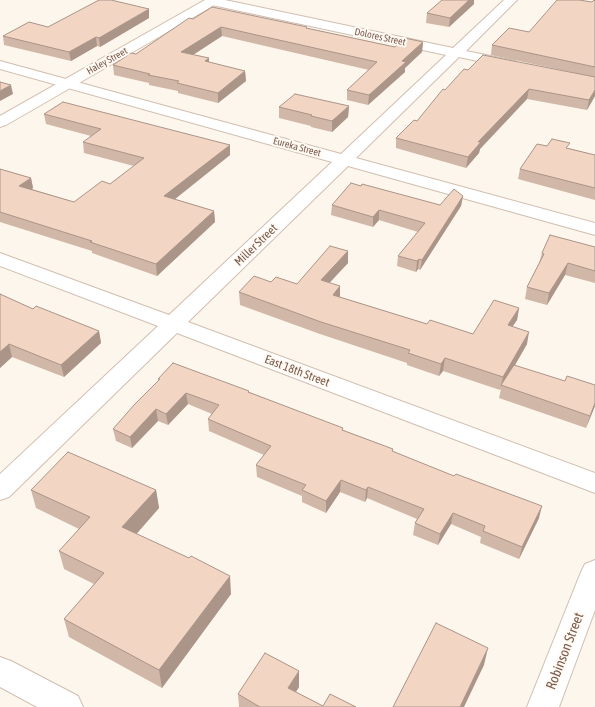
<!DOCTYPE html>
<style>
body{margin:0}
canvas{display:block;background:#fdf6ec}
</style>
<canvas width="595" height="707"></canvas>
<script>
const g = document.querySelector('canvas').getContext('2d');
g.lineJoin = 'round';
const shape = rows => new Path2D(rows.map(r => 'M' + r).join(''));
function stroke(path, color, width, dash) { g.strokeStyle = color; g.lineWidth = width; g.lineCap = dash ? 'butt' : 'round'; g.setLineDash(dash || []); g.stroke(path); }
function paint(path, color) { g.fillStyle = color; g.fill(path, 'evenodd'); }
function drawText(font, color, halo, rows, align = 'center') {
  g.font = font + ' "Asap Condensed",sans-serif'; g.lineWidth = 4; g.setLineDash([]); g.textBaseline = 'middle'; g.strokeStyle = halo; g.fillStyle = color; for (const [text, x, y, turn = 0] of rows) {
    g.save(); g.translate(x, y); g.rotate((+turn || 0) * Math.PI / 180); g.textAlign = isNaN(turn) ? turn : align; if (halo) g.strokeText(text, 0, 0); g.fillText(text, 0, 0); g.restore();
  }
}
const street = shape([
 [206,0,225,0,453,48,504,0,517,0,466,51,515,61,517,64,515,67,510,68,459,57,356,158,595,223,595,235,348,166,188,322,595,473,595,493,177,333,9,497,0,500,0,474,158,326,0,266,0,253,169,315,332,162,0,69,0,61,341,154,446,55,212,5,208,4,206,0],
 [595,560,595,610,559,707,527,707,581,572,585,564,595,560],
 [0,657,11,661,78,696,83,707,37,707,0,687,0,657]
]);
const secondary = shape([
 [205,0,220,0,218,3,6,125,0,127,0,116,205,0]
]);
stroke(street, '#d1beb0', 2);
stroke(secondary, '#d6c0b0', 2);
paint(street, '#fff');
paint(secondary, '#fff');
paint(shape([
 [595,0,595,96,587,110,527,99,480,149,479,153,466,168,396,148,396,138,417,121,445,90,468,70,594,77,491,55,492,45,529,32,592,2],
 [474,4,449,27,426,23,427,13],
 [149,18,100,47,97,46,71,61,4,45,3,36,48,27],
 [193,19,307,28,395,47,423,42,422,52,405,68,405,72,368,105,347,100,347,90,369,70,222,36,193,55,209,58,209,62,245,71,246,81,218,103,178,93,178,91,149,85,149,83,114,75,113,65,136,54],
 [349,106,348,117,332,132,311,127,311,126,279,118,279,107],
 [44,114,230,155,175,199,214,211,215,222,157,276,92,253,92,251,0,222,0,169,31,178,33,188,32,189,74,202,110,184,134,166,84,153,83,142,91,136,46,124],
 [547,146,568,148,595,155,595,200,518,179,520,169],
 [361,186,440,205,463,196,461,206,420,270,418,269,416,272,397,266,398,256,418,232,379,220,373,227,331,215,332,205],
 [595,247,595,283,565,275,547,305,525,299,527,287,539,263,542,253],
 [348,251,348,263,329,283,340,286,340,297,427,324,473,334,519,308,517,320,513,326,527,344,515,365,595,406,586,428,499,398,501,389,500,390,443,371,439,376,407,365,407,363,320,334,240,305,239,292,297,284],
 [0,294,33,309,99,331,101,343,64,377,12,357,0,368],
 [158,379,249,392,343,430,393,449,393,451,539,518,519,559,480,543,481,537,451,524,438,545,413,535,415,523,417,519,367,498,365,502,340,492,326,513,302,502,302,496,257,477,256,465,264,455,209,431,208,419,212,414,188,404,168,425,158,421,132,448,116,441,113,429,159,380],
 [31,490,156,490,159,508,136,534,231,594,162,688,69,637,64,619,94,584,64,569,59,551,79,529,36,508],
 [299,687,296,692,323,706,356,707,239,707,238,694]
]), '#d1b7a8');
paint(shape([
 [469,0,474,0,474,4,449,27,450,18],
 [149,9,149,18,100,47,99,38],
 [221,27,222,36,182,62,181,52],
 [96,37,97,46,71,61,69,52],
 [423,42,422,52,405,68,405,72,368,105,369,95,402,61],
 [209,58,209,68,205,61],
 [245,71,246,81,218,103,218,93],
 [11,85,13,94,0,101,0,91],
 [529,89,527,99,480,149,479,153,466,168,468,157,478,142],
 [595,90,595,96,587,110,589,100],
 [349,106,348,117,332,132,332,121],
 [230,145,230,155,165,207,164,196],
 [31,178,33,188,22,197,19,186],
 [463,196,461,206,420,270,422,260],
 [379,210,379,220,373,227,373,217],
 [214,211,215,222,157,276,156,264],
 [348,251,348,263,321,292,321,280],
 [419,259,418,269,416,272,417,261],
 [568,263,565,275,547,305,549,293],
 [340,286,340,299,333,295],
 [519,308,517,320,505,337,508,325],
 [99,331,101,343,64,377,61,365],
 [529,332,527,344,503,386,501,385,500,390,503,377],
 [9,344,12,357,0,368,0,352],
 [445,358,443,371,439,376,441,364],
 [186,393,188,404,168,425,166,414],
 [595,403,595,406,586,428,590,416],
 [156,409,158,421,132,448,130,437],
 [341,480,340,492,326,513,326,501],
 [368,487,367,498,365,502,366,490],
 [156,490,159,508,126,546,122,527],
 [542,506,539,518,519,559,522,547],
 [453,513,451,524,438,545,440,534],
 [230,576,231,594,162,688,159,670],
 [488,648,484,665,464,707,460,707],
 [299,671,299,687,288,704,288,688]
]), '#aa9588');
const building = shape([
 [99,0,111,0,149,9,99,38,96,37,69,52,3,36,29,22,48,27,99,0],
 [442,0,469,0,450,18,427,13,442,0],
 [557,0,579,0,592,2,594,0,595,0,595,67,492,45,509,28,529,32,557,0],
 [212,7,307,27,306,28,395,47,405,38,423,42,402,61,406,62,369,95,347,90,377,62,221,27,181,52,209,58,205,61,245,71,218,93,177,83,179,81,148,75,150,74,113,65,131,53,136,54,189,18,193,19,212,7],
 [483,55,595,77,595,90,589,100,529,89,478,142,481,142,468,157,396,138,414,120,417,121,443,89,445,90,464,69,468,70,483,55],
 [0,82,11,85,0,91,0,82],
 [295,94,349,106,332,121,311,116,312,115,279,107,295,94],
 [63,102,230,145,164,196,214,211,156,264,90,242,92,241,0,212,0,169,31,178,19,186,74,202,102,181,110,184,144,158,83,142,101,129,44,114,63,102],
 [552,139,570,143,566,148,595,155,595,188,520,169,537,144,547,146,552,139],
 [351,183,361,186,362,184,440,205,454,189,463,196,422,260,419,259,417,261,398,256,425,223,379,210,373,217,332,205,351,183],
 [550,235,595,247,595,271,568,263,549,293,527,287,544,254,542,253,550,235],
 [330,246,348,251,321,280,340,286,333,295,427,324,430,320,473,334,494,300,519,308,508,325,529,332,503,377,445,358,441,364,408,353,410,350,321,322,239,292,254,276,271,282,276,277,297,284,330,246],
 [0,294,33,309,36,306,99,331,61,365,9,344,0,352,0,294],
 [173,363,249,391,248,392,343,428,342,430,393,449,392,451,454,476,456,474,542,506,522,547,483,531,485,526,453,513,440,534,415,523,424,509,368,487,366,490,341,480,326,501,302,490,306,485,256,465,271,446,208,419,219,405,186,393,166,414,156,409,130,437,113,429,134,405,160,379,158,379,173,363],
 [514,365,565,381,567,376,595,385,595,403,590,416,501,385,514,365],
 [68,452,156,490,122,527,189,558,191,556,230,576,159,670,64,619,104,573,59,551,90,517,31,490,68,452],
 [436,623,488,648,460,707,393,707,436,623],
 [265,653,299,671,288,688,323,706,330,694,356,707,260,707,238,694,265,653]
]);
paint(building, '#f3d5c3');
stroke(building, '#aa9588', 1);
drawText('10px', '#7a5c4d', '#fffaf3', [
 ["Dolores Street",380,37,12],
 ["Haley Street",107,61,-29],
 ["Eureka Street",297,147,15]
]);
drawText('12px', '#7a5c4d', '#fffaf3', [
 ["Miller Street",256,245,-44],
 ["East 18th Street",297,371,21]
]);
drawText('14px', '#7a5c4d', '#fffaf3', [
 ["Robinson Street",565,651,-69]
]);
</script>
